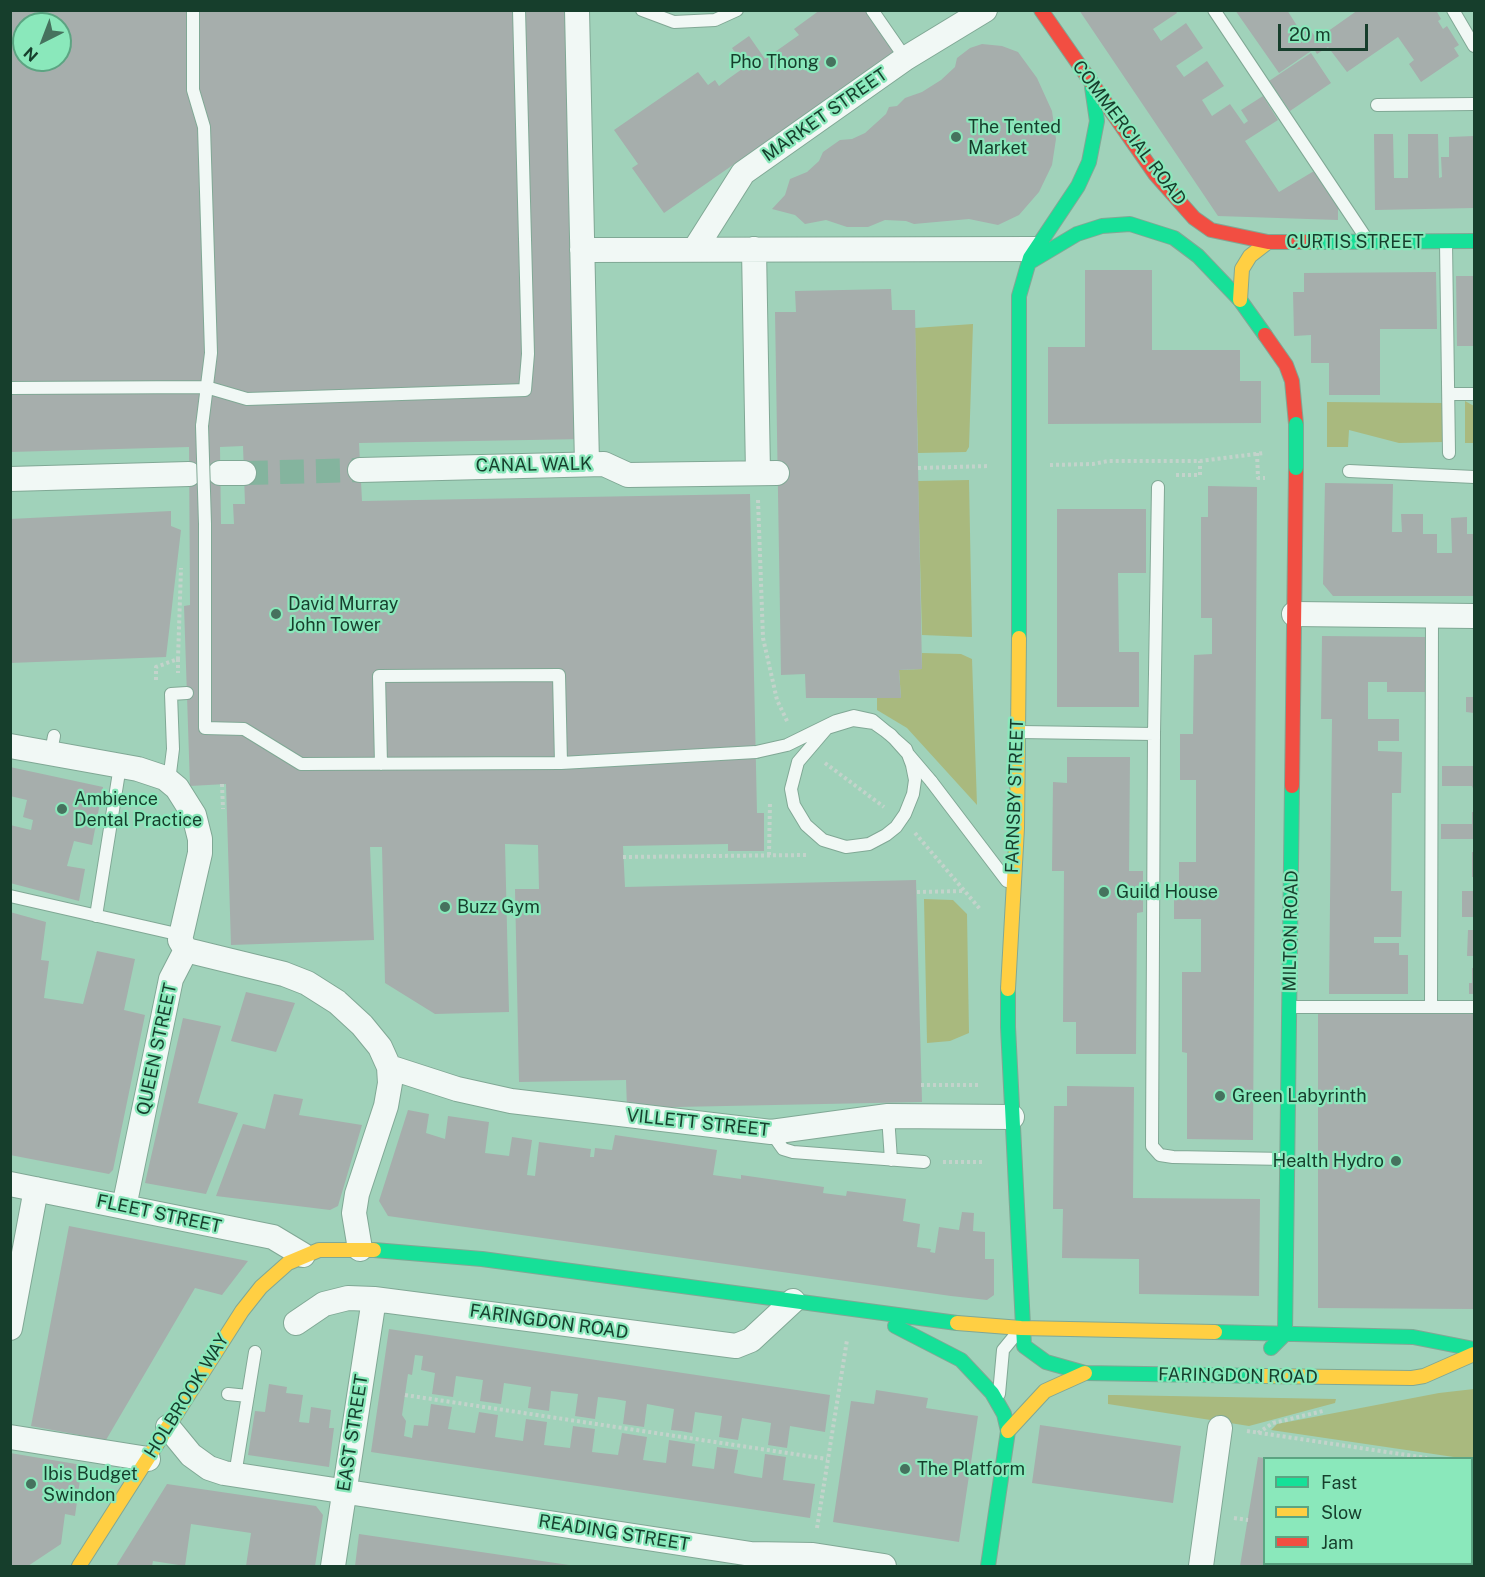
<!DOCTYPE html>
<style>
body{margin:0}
#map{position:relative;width:1485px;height:1577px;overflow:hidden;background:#a0d2ba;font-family:"Public Sans",sans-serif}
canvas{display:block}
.frame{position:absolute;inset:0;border:12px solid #163e2c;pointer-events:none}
.legend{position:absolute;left:1263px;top:1457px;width:210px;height:108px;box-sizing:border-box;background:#8ae8bb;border:2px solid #5ca482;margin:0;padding:8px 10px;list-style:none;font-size:18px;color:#163e2c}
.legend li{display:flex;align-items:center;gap:12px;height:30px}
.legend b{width:30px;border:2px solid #5ca482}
.north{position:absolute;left:12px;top:12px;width:60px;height:60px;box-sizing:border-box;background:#8ae8bb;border:2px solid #5ca482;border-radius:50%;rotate:222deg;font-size:16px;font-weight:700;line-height:24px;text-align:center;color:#163e2c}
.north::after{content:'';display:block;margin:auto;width:21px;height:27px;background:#46725e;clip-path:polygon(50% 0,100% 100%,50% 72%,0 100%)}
.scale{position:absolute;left:1278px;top:24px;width:90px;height:27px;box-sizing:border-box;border:3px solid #163e2c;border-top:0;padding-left:8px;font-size:18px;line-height:21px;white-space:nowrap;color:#163e2c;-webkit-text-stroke:4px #8ae8bb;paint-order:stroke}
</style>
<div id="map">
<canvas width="1485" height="1577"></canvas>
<div class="frame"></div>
<ul class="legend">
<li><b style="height:8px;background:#16e098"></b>Fast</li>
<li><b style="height:8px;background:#ffcf43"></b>Slow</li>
<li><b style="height:8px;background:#f24e42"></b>Jam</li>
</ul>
<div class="north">N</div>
<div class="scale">20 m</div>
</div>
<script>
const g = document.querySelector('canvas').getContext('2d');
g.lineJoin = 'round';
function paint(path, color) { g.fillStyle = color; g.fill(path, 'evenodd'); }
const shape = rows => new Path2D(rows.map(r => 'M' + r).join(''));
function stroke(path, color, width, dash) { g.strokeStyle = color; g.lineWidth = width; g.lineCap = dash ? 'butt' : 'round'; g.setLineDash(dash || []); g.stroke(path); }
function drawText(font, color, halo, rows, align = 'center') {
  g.font = font + ' "Public Sans",sans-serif'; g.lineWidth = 4.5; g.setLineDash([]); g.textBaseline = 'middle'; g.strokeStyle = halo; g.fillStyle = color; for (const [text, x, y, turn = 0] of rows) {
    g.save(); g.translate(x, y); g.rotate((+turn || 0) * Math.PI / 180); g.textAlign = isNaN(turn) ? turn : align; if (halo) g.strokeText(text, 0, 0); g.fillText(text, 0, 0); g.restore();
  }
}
paint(shape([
 [973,324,969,447,966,452,918,453,915,328],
 [1465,401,1474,406,1474,443,1465,443],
 [1327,402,1443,403,1443,442,1399,443,1349,430,1348,447,1327,447],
 [969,480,972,637,922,635,918,481],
 [922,653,961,654,972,659,977,805,907,728,877,710,877,698,901,698,899,670,922,669],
 [924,899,953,900,967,914,969,1033,950,1041,927,1043],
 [1474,1389,1474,1460,1271,1430,1277,1424,1439,1393],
 [1108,1395,1114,1395,1336,1399,1335,1403,1249,1426,1108,1404]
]), '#a9b97e');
paint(shape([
 [10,10,569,10,585,439,359,443,362,501,750,494,757,813,764,813,764,851,728,851,728,844,623,846,625,887,916,880,922,1102,627,1108,626,1080,519,1082,515,889,539,889,538,845,505,844,509,1012,435,1014,385,983,382,847,370,847,374,940,231,945,226,784,190,786,184,606,190,605,189,447,10,452],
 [24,24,60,24,60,60,24,60],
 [243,446,245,504,233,504,234,524,221,524,220,447],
 [820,10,866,10,895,52,664,213,632,168,638,164,614,130,698,72,708,85,715,80,719,86,728,79,745,67,732,48,749,36,765,59,799,35,794,29],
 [1079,10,1175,10,1177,13,1153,29,1161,41,1186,23,1203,48,1176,66,1184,77,1207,61,1224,86,1202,100,1212,116,1230,104,1244,124,1248,121,1241,110,1263,96,1278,120,1245,141,1279,192,1314,171,1338,205,1338,220,1218,216],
 [1235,10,1287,10,1301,32,1308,27,1317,39,1358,10,1436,10,1441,19,1438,21,1443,29,1447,26,1459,45,1454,48,1459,56,1421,82,1409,64,1414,60,1398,37,1347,72,1328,47,1317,54,1314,49,1279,73],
 [982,44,1002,46,1018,52,1037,78,1052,111,1056,139,1052,165,1039,192,1019,215,998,225,969,219,914,224,906,221,885,220,868,227,847,227,826,220,805,224,795,215,772,209,785,195,790,179,807,172,819,161,823,152,840,140,852,139,865,133,886,114,889,107,897,106,905,98,922,92,941,80,955,67,957,58,970,48],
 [1311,53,1331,83,1290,111,1269,81],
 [1374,134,1393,134,1394,178,1408,178,1408,134,1438,134,1439,178,1442,177,1441,157,1449,157,1449,137,1474,136,1474,208,1375,210],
 [1085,270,1152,270,1152,350,1240,350,1240,381,1261,381,1261,423,1048,424,1048,347,1085,347],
 [1436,272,1437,329,1380,329,1380,395,1329,395,1329,363,1311,363,1311,335,1294,336,1293,292,1304,292,1304,273],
 [1456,276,1474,276,1474,346,1457,346],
 [891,289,892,310,915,310,922,669,899,670,901,698,806,698,805,674,781,675,775,312,796,312,795,291],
 [1325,483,1393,484,1392,532,1402,532,1401,514,1423,514,1423,534,1437,534,1437,553,1452,553,1451,518,1467,517,1467,534,1474,534,1474,596,1333,596,1323,584],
 [1208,486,1257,487,1253,1140,1187,1139,1187,1053,1182,1052,1182,972,1201,972,1201,919,1174,919,1174,888,1179,888,1179,862,1196,862,1196,780,1180,780,1180,734,1193,734,1194,655,1212,654,1212,618,1201,618,1201,517,1208,517],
 [1057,509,1146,509,1146,573,1118,573,1119,652,1139,652,1139,707,1057,707],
 [171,511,171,526,181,530,166,657,10,663,10,519],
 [1322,636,1425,637,1425,692,1387,692,1387,682,1368,682,1368,719,1399,719,1399,741,1378,741,1378,751,1402,752,1401,793,1392,793,1391,891,1402,891,1401,937,1374,937,1374,943,1399,943,1399,955,1408,955,1408,994,1329,994,1332,719,1321,719],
 [1466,697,1474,697,1474,713,1466,712],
 [1067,757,1130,757,1129,871,1143,871,1143,912,1137,913,1136,1054,1076,1054,1076,1022,1063,1022,1064,871,1052,871,1053,782,1067,783],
 [1442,766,1474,766,1474,791,1472,786,1442,786],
 [10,767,103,787,92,845,74,841,67,866,85,869,79,901,10,883,10,825,31,830,33,820,23,817,27,800,10,796],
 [1472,812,1474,812,1474,839,1441,839,1441,824,1472,824],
 [1472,852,1474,852,1474,877,1472,877],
 [1462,891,1474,891,1474,917,1462,917],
 [10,912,46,922,41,960,49,961,44,998,83,1004,97,951,135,959,124,1010,145,1015,113,1170,109,1174,10,1155],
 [1468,930,1474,930,1474,956,1467,956],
 [1472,968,1474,968,1474,994,1469,994,1469,983,1472,983],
 [246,992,295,1003,276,1052,231,1041],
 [1318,1013,1474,1013,1474,1309,1318,1308],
 [183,1018,221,1026,198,1103,238,1113,206,1194,145,1183],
 [1067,1086,1134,1087,1133,1198,1260,1199,1259,1296,1139,1294,1139,1259,1062,1258,1063,1209,1053,1209,1054,1106,1067,1106],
 [274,1094,303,1099,299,1115,362,1125,338,1206,330,1210,216,1196,243,1124,265,1129],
 [408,1110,429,1114,426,1133,445,1139,448,1116,489,1122,485,1153,509,1156,512,1137,532,1140,527,1175,535,1176,539,1142,591,1149,590,1157,594,1157,595,1148,612,1150,615,1135,717,1150,713,1175,741,1179,741,1175,824,1187,823,1193,846,1196,847,1191,906,1199,903,1221,920,1224,917,1247,931,1249,930,1252,935,1253,939,1227,959,1230,962,1212,974,1213,973,1231,985,1232,985,1259,994,1259,994,1295,987,1300,951,1296,388,1216,379,1201],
 [69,1226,248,1261,222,1295,195,1288,106,1440,31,1426],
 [389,1329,830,1395,825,1432,790,1426,787,1448,768,1445,771,1423,742,1418,738,1440,719,1437,722,1416,695,1412,692,1433,681,1431,671,1430,674,1409,647,1404,644,1427,623,1424,626,1401,615,1399,598,1397,595,1419,575,1416,578,1394,551,1391,549,1411,528,1408,531,1387,504,1383,501,1404,480,1401,483,1380,456,1376,453,1397,432,1394,435,1373,421,1370,423,1356,415,1355,412,1375,408,1374,402,1415,406,1421,404,1436,412,1438,414,1425,428,1426,431,1404,452,1407,448,1429,475,1433,479,1412,498,1415,495,1437,523,1441,526,1419,547,1422,544,1445,570,1448,573,1426,595,1429,592,1452,618,1455,622,1433,647,1437,643,1460,666,1463,669,1440,695,1444,692,1466,714,1469,717,1447,738,1450,734,1473,749,1476,762,1478,765,1454,786,1457,783,1480,815,1484,810,1518,371,1452],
 [269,1384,287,1387,286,1393,303,1395,299,1422,309,1423,311,1407,331,1410,329,1428,334,1428,329,1467,248,1455,255,1411,265,1412],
 [876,1390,928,1398,926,1408,978,1416,959,1542,833,1522,851,1401,874,1404],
 [1040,1425,1181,1446,1173,1503,1032,1483],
 [10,1453,82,1465,75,1516,65,1514,61,1544,28,1566,10,1566],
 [1258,1457,1264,1458,1266,1564,1266,1566,1240,1566],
 [167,1484,316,1506,323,1515,315,1566,246,1566,251,1533,191,1524,185,1566,153,1561,152,1566,116,1566],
 [1472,1491,1474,1492,1473,1535,1472,1535],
 [359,1534,569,1565,569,1566,355,1566],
 [1271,1564,1364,1564,1363,1566,1270,1566],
 [1381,1564,1401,1564,1401,1566,1381,1566]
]), '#a6aeac');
stroke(shape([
 [244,473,360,470]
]), '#84b49e', 24, [24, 12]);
const lane = shape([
 [193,10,193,90,204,127,211,353,202,426],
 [642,10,674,22,715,20,737,10],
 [872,10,899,49],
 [1214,10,1366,238],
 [1453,10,1474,46],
 [1377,105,1474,104],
 [1446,243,1449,453],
 [10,388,206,387,247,399,525,390,528,354,519,10],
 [1449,394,1474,394],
 [1349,471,1474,477],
 [1158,487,1154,734,1152,1146,1160,1155,1173,1157,1286,1159],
 [205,524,205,728,244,729,301,764,561,763,756,752],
 [1020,732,1154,734],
 [51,752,54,736],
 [381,764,379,676,559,675,561,763],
 [169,781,173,749,171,694,187,693],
 [931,781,1007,881],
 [10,896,181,935],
 [96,916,120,766],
 [1290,1007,1474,1007],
 [1431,1007,1432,616],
 [888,1116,891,1160],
 [771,1132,783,1149,793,1152,924,1162],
 [228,1394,248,1396],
 [999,1394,1003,1350,1017,1333],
 [235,1475,255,1352]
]);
const street = shape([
 [577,10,587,464],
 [695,249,743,173,906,58,985,10],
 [754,249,758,473],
 [582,250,1035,249],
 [360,470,604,464,628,475,777,473],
 [220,473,244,473],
 [10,479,189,474],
 [1294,614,1474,616],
 [10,746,138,769,165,778,177,788,194,815,200,839,200,853,180,940,186,950],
 [186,950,284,974,307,983,337,1002,362,1025,380,1047,389,1067,390,1083,386,1106,357,1194,354,1213,360,1249],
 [389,1067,457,1089,511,1101,771,1132,888,1116,1012,1117],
 [10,1184,273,1237,303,1255],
 [124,1207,171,979,186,950],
 [296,1323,324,1304,348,1298,374,1299,736,1346,751,1340,793,1301],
 [10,1328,36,1189],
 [168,1427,191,1455,209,1468,224,1473,751,1554,813,1555,884,1566],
 [10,1437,148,1459],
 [333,1566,374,1299],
 [1201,1566,1220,1428]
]);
const fast = shape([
 [1313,242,1474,241],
 [1030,262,1077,234,1102,226,1130,224,1174,238,1198,256,1240,300,1265,335],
 [1019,638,1019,296,1030,258,1078,186,1089,162,1097,121,1092,87],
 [1008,989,1008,1027,1024,1346,1046,1362,1085,1373,1264,1376],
 [374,1250,482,1259,957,1323],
 [895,1326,961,1360,992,1393,1004,1414,1008,1431,988,1566],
 [1215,1332,1413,1337,1474,1349],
 [1271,1348,1285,1334,1292,786]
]);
const slow = shape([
 [1240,300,1242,269,1250,256,1268,242],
 [1008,989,1017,828,1019,638],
 [957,1323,1021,1328,1215,1332],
 [1264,1376,1412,1378,1424,1376,1474,1354],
 [1008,1431,1045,1391,1085,1373],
 [79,1566,242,1311,261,1287,288,1263,319,1250,374,1250]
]);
const jam = shape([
 [1041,10,1155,174,1194,218,1211,230,1268,242,1313,242],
 [1265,335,1286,365,1292,381,1296,424],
 [1292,786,1296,468]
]);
stroke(lane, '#80a895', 14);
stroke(street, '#80a895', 26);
stroke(fast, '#80a895', 16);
stroke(slow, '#80a895', 16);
stroke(jam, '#80a895', 16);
stroke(shape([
 [1257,453,1258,478,1265,478],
 [1050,465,1093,464,1108,461,1200,461,1264,453],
 [918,468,989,466],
 [1176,475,1200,475,1200,461],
 [758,500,763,638,777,700,788,723],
 [178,659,178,673],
 [156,680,156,667,178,659,181,568],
 [825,763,884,807],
 [222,784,223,809],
 [915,833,980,909],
 [769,855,770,802],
 [623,857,806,855],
 [917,892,965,891],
 [921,1085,979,1085],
 [943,1162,983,1162],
 [405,1395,827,1459],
 [1247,1431,1427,1458],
 [1258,1433,1273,1423,1323,1411],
 [1472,1466,1474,1466],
 [1234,1518,1248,1520],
 [817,1528,847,1340],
 [1472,1554,1474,1554],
 [1375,1566,1375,1564]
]), '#c3d3cb', 4, [3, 3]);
stroke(lane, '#f1f8f5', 12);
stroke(street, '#f1f8f5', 24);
stroke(fast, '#16e098', 14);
stroke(slow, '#ffcf43', 14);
stroke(jam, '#f24e42', 14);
const laneBridge = shape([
 [202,426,205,524],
 [756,752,787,745,836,721,854,716,872,720,889,734,906,749,912,765,915,780,913,794,905,814,896,827,886,835,869,844,846,847,823,840,806,825,794,805,791,789,798,762,827,728,853,720,874,723,891,735,908,754,931,781]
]);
const fastBridge = shape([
 [1296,424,1296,468]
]);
stroke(laneBridge, '#80a895', 14, []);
stroke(fastBridge, '#80a895', 16, []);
stroke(laneBridge, '#f1f8f5', 12);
stroke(fastBridge, '#16e098', 14);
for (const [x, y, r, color] of [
 [831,62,6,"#46725e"],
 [956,137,6,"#46725e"],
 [276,614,6,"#46725e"],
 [62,809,6,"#46725e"],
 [1104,892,6,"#46725e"],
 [445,907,6,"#46725e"],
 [1220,1096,6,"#46725e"],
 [1396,1161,6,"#46725e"],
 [905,1469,6,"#46725e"],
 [31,1484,6,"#46725e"]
]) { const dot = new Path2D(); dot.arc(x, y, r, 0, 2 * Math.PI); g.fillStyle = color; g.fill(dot); stroke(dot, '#8ae8bb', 2); }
drawText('18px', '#163e2c', '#8ae8bb', [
 ["Pho Thong",819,62,"right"],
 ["The Tented",968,127],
 ["Market",968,148],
 ["David Murray",288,604],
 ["John Tower",288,625],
 ["Ambience",74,799],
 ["Dental Practice",74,820],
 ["Guild House",1116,892],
 ["Buzz Gym",457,907],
 ["Green Labyrinth",1232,1096],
 ["Health Hydro",1384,1161,"right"],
 ["The Platform",917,1469],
 ["Ibis Budget",43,1474],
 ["Swindon",43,1495]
], 'left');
drawText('18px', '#163e2c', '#8ae8bb', [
 ["MARKET STREET",825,115,-35],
 ["COMMERCIAL ROAD",1129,133,53],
 ["CURTIS STREET",1355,242],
 ["CANAL WALK",534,465,-1],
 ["FARNSBY STREET",1015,796,-88],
 ["MILTON ROAD",1291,931,-89],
 ["QUEEN STREET",157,1049,-78],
 ["VILLETT STREET",698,1123,6],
 ["FLEET STREET",159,1214,12],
 ["FARINGDON ROAD",549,1322,8],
 ["FARINGDON ROAD",1238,1376,1],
 ["HOLBROOK WAY",187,1396,-58],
 ["EAST STREET",353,1433,-81],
 ["READING STREET",614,1533,9]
]);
</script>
